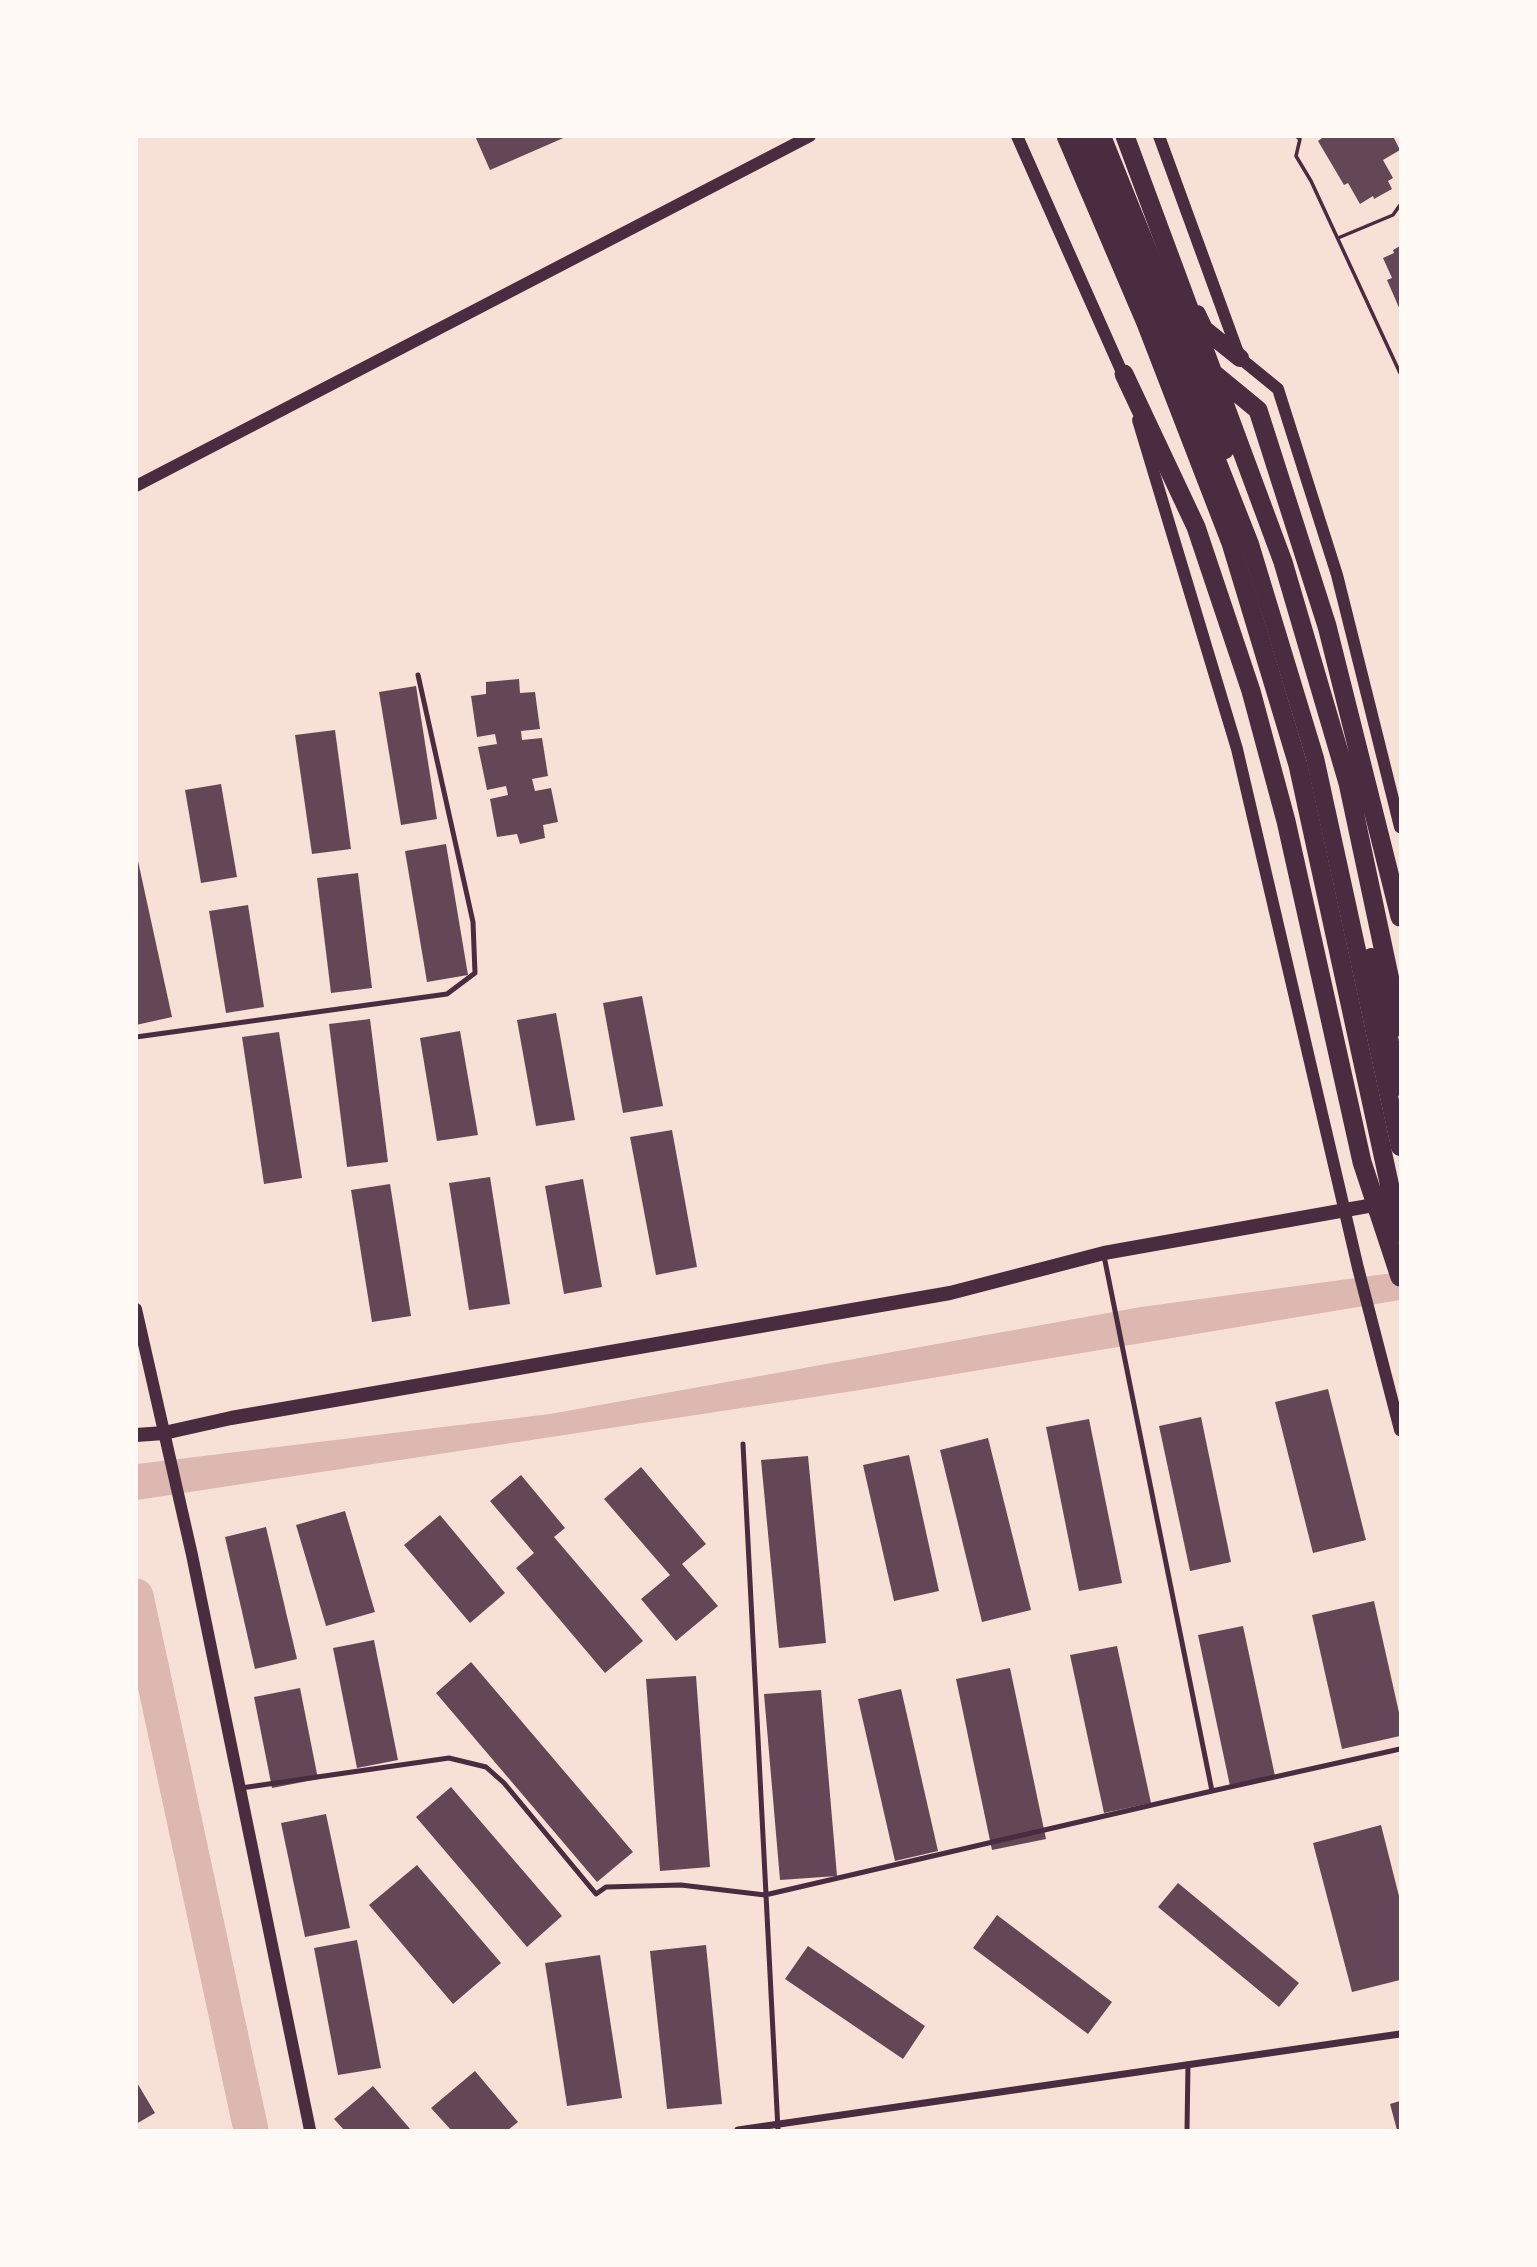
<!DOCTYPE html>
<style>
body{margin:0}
#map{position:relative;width:1537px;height:2267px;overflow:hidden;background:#f7e1d7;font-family:Manrope,sans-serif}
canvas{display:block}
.frame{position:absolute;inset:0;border:138px solid #fffaf5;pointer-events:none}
</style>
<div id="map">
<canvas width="1537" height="2267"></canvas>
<div class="frame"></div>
</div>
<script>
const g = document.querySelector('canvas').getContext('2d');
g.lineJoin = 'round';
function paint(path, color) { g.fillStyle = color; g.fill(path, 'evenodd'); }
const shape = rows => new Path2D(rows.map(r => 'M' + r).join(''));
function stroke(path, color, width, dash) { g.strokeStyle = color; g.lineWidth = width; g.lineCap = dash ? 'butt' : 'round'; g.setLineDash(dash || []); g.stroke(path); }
paint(shape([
 [1400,1272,1400,1300,860,1390,137,1500,137,1464,550,1414,1141,1307]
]), '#dcb8b0');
stroke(shape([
 [136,1596,251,2130]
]), '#dcb8b0', 35);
paint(shape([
 [475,136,568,136,490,170],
 [1321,136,1393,136,1400,150,1383,160,1393,178,1388,181,1392,189,1374,199,1373,196,1360,204,1348,183,1344,185,1318,141,1322,138],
 [1400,246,1400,310,1387,280,1392,278,1383,258,1394,253,1393,250],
 [519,679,520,693,535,692,540,729,521,731,522,740,542,738,548,776,532,779,535,791,551,788,558,822,543,825,545,838,520,844,517,834,497,837,490,799,508,795,506,786,487,790,478,747,497,744,495,734,477,737,471,696,486,694,486,682],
 [416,686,437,819,401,825,379,692],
 [335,730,351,849,312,854,295,735],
 [221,784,237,877,201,883,185,790],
 [446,844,468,975,427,982,405,851],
 [138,861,172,1017,136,1025,136,862],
 [358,873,372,988,331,993,317,878],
 [248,905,264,1007,226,1013,209,911],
 [642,996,663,1106,623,1113,603,1003],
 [556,1013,575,1120,536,1126,517,1020],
 [370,1019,388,1162,347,1167,329,1024],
 [460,1031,478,1135,437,1141,420,1038],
 [279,1032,302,1178,264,1184,242,1037],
 [672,1130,697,1267,656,1275,630,1137],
 [490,1177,510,1304,469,1310,449,1183],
 [583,1179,602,1287,564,1294,545,1186],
 [390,1184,411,1316,372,1322,351,1190],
 [1328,1389,1366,1540,1313,1553,1275,1402],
 [1201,1417,1231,1562,1190,1571,1159,1426],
 [1089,1419,1122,1583,1079,1591,1046,1427],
 [988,1438,1031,1610,982,1622,940,1450],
 [909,1455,939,1591,894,1601,863,1465],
 [808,1456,826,1643,779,1648,761,1460],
 [641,1467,706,1544,682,1564,718,1606,676,1641,641,1599,670,1575,604,1499],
 [521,1475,565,1528,554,1537,643,1641,605,1673,516,1568,534,1553,490,1501],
 [345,1511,375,1612,326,1626,296,1525],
 [440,1515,505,1593,470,1623,404,1545],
 [266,1527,297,1659,255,1669,225,1537],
 [1374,1601,1400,1717,1400,1736,1342,1749,1312,1615],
 [1243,1626,1275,1776,1230,1786,1198,1635],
 [374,1640,398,1760,357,1768,333,1648],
 [1117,1646,1151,1803,1104,1813,1070,1655],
 [471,1662,633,1852,597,1882,436,1693],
 [1010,1668,1046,1839,992,1850,956,1679],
 [696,1676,710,1867,660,1871,646,1679],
 [300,1688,318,1779,272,1788,254,1697],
 [901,1689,938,1851,895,1861,858,1699],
 [821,1690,837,1876,780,1880,764,1694],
 [451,1787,562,1916,527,1947,416,1817],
 [326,1814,350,1928,305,1937,281,1823],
 [1381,1825,1400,1900,1400,1980,1352,1992,1313,1843],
 [417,1865,501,1963,453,2004,369,1905],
 [1178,1883,1299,1983,1279,2007,1158,1907],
 [997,1915,1112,2002,1088,2034,973,1948],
 [357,1940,381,2068,338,2075,314,1948],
 [706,1945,722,2104,667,2109,650,1951],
 [808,1946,925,2026,903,2059,785,1979],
 [600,1955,622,2098,567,2106,545,1963],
 [475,2071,518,2122,508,2130,451,2130,431,2108],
 [136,2081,155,2113,136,2124],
 [373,2086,411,2130,344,2130,334,2119],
 [1400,2101,1400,2130,1397,2130,1390,2104]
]), '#644757');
stroke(shape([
 [1296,136,1300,139,1296,156,1311,181,1400,373],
 [1338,238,1393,215,1400,205]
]), '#4a2c40', 3.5);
stroke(shape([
 [136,1037,447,994,475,973,473,922,418,675],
 [743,1444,778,2130],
 [241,1788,449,1758,486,1767,504,1783,596,1894,606,1887,681,1885,765,1895,1212,1791,1104,1256],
 [1212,1791,1400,1749],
 [1187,2130,1188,2064]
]), '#4a2c40', 5);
stroke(shape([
 [738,2130,1400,2034]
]), '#4a2c40', 7);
stroke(shape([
 [1017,136,1125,379],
 [1159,136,1240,358,1278,389,1337,575,1400,827],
 [1138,420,1237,749,1358,1268,1400,1430],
 [136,486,810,136],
 [136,1309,192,1555,310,2130]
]), '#4a2c40', 12);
stroke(shape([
 [136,1435,164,1433,231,1418,950,1293,1104,1253,1385,1203]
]), '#4a2c40', 14);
stroke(shape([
 [1084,136,1148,285,1250,544,1315,758,1400,1147],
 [1102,136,1190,354,1225,450],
 [1197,314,1204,329,1240,358],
 [1371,957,1400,1087]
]), '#4a2c40', 18);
stroke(shape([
 [1066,136,1146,323,1231,543,1298,765,1400,1233],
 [1125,136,1283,562,1348,783,1400,1027],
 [1190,354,1258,410,1327,626,1400,917],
 [1124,374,1196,527,1251,691,1286,821,1362,1162,1400,1277]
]), '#4a2c40', 19);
</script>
